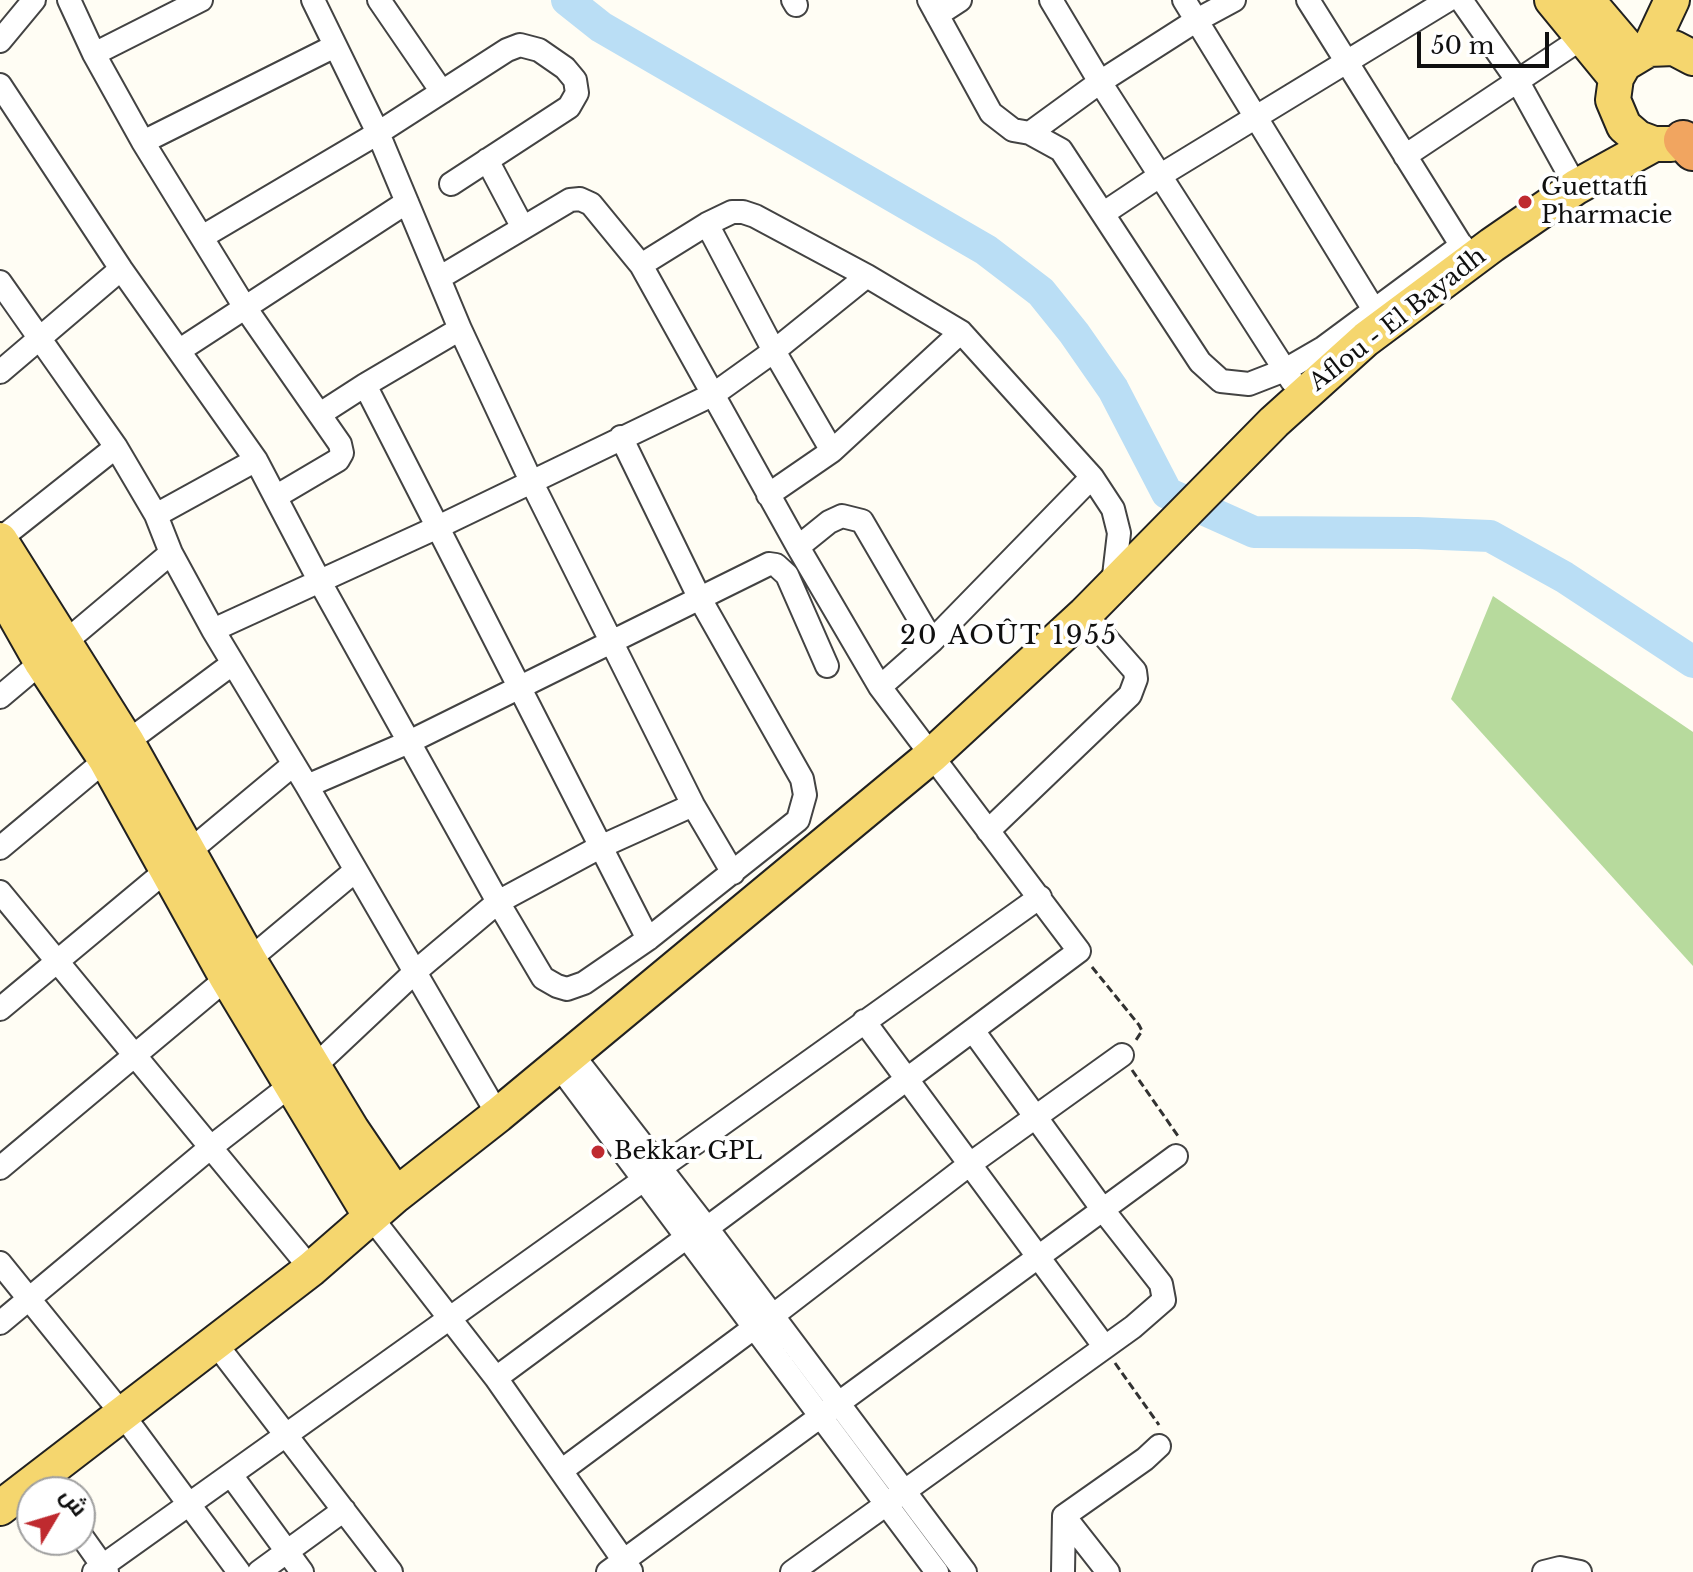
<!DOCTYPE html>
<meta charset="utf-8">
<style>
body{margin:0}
#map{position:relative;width:1693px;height:1572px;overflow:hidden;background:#fffdf4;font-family:"Libre Baskerville",Cairo,serif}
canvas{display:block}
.north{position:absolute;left:16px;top:1476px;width:80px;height:80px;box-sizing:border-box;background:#fff;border:2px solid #9f9f9f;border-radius:50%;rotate:52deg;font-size:22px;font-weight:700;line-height:32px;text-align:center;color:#101010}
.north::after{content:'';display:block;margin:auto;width:28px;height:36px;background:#bf2a2f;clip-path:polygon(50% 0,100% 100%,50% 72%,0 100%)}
.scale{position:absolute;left:1417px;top:32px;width:132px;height:36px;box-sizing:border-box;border:4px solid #101010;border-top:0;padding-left:10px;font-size:24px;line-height:28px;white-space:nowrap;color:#101010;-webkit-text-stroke:6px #fff;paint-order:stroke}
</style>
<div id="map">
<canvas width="1693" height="1572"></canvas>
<div class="north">ش</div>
<div class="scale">50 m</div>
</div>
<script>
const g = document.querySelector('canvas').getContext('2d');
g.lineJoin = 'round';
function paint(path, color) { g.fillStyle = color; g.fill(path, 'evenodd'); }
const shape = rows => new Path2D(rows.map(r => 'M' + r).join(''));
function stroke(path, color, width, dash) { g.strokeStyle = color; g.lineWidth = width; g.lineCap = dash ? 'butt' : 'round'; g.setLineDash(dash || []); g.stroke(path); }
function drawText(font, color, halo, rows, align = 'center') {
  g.font = font + ' "Libre Baskerville",serif'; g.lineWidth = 8; g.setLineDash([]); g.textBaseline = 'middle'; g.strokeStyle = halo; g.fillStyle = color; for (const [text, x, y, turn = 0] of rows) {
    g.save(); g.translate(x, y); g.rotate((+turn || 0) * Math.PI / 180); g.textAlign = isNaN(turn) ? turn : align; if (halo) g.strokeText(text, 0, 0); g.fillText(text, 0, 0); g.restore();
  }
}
paint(shape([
 [1493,596,1693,732,1693,966,1451,699]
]), '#b7da9d');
stroke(shape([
 [567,0,601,27,986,250,1041,292,1074,333,1113,389,1167,493,1254,532,1417,533,1490,536,1564,577,1693,662]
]), '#badef5', 32);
const street = shape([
 [69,0,94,54,143,142,244,306,340,444,342,453,338,460,277,496],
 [313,0,378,133,460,329,531,481,693,805,733,873],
 [379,0,442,92],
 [793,0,796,5],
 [929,0,991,113,1013,130,1030,133,1061,150,1200,362,1221,381,1249,384,1285,370,1323,348,1462,245],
 [1051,0,1100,82,1292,381],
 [1184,0,1382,323],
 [1308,0,1468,256],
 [1461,0,1517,80,1576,187],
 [937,15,960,0],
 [0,41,34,0],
 [94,54,201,0],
 [0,85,121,269,256,460,320,582,498,902,543,978,557,986,567,989,584,983,648,939,798,820,805,795,802,779,699,597,621,437],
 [1030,133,1100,82,1197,20,1234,0],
 [143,142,335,46],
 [1405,156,1582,38],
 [487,160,523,228],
 [1104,213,1161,175,1448,0],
 [707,224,774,351,832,451,768,495],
 [202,237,378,133,507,50,520,45,539,50,565,68,575,80,577,93,569,107,451,184],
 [641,265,707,224,732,212,743,212,755,216,867,276,961,332,1092,477,1113,509,1119,533,1113,584],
 [439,278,570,200,580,199,591,204,641,265,798,547,880,687,1079,951,707,1228],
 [0,282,116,447,156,515,171,553,213,630,307,786,498,1115],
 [180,350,407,202],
 [0,372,121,269],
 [365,385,648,939],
 [320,414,365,385,460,329],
 [832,451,961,332],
 [156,515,256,460],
 [0,539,116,447],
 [798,547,829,522,842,516,862,521,932,641],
 [213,630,438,527,714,394,774,351,867,276],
 [880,687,932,641,1092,477],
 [0,697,171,553],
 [307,786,409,742,769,564,776,565,787,575,827,666],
 [988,831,1130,695,1136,679,1135,671,1085,614],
 [0,848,127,742,232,664],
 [0,892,311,1269],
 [0,1009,294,764],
 [864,1021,1104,1346],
 [572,1054,707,1228,965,1572],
 [558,1065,937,1572],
 [0,1168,355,871],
 [371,1217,496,1378,631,1571],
 [0,1263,123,1415,239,1572],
 [771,1317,970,1164,1122,1055],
 [0,1323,211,1147,314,1067,416,971,498,902,600,847,693,805],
 [216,1344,391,1572],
 [496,1378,687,1237],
 [561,1471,755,1327],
 [231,1475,302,1572],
 [1064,1516,1108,1572],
 [80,1534,107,1572],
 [94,1572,1040,897],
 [259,1572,344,1510],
 [608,1572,1176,1156],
 [792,1572,1133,1327,1164,1300,1161,1284,1103,1210,974,1032],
 [1063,1572,1064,1516,1145,1459,1159,1446],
 [1544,1572,1560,1568,1580,1572]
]);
const primary = shape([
 [1552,0,1616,78],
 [1587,0,1627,47,1639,53],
 [1649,49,1672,0],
 [1671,144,1654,144,1638,138,1624,126,1613,100,1616,78,1624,64,1649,49,1674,48,1693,58],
 [0,540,127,742,249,960,352,1130,396,1195],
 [0,589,42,663,106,760,227,978,371,1217],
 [0,1508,311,1269,396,1195,498,1115,931,756,1085,614,1274,422,1366,339,1492,245,1576,187,1654,144]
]);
const highway = shape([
 [1683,140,1693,151]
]);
stroke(street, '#434343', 26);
stroke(primary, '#212121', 38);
stroke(highway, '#212121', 42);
stroke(shape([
 [1092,967,1139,1025,1142,1031,1134,1043],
 [1132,1070,1178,1136],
 [1115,1363,1159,1425]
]), '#323232', 3, [8, 4]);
stroke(street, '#fff', 22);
stroke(primary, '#f5d66e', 34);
stroke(highway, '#f1a560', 38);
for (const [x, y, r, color] of [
 [1525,202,8,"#bf2a2f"],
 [598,1152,8,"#bf2a2f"]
]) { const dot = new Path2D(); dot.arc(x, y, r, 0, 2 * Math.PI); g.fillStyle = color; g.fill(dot); stroke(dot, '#fff', 3); }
drawText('24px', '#101010', '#fff', [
 ["Guettatfi",1541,188],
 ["Pharmacie",1541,216],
 ["Bekkar GPL",614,1152]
], 'left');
drawText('24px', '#101010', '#fff', [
 ["Aflou - El Bayadh",1398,320,-38]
]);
g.letterSpacing = '2px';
drawText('26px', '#101010', '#fff', [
 ["20 AOÛT 1955",1009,637]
]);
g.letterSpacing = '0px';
</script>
